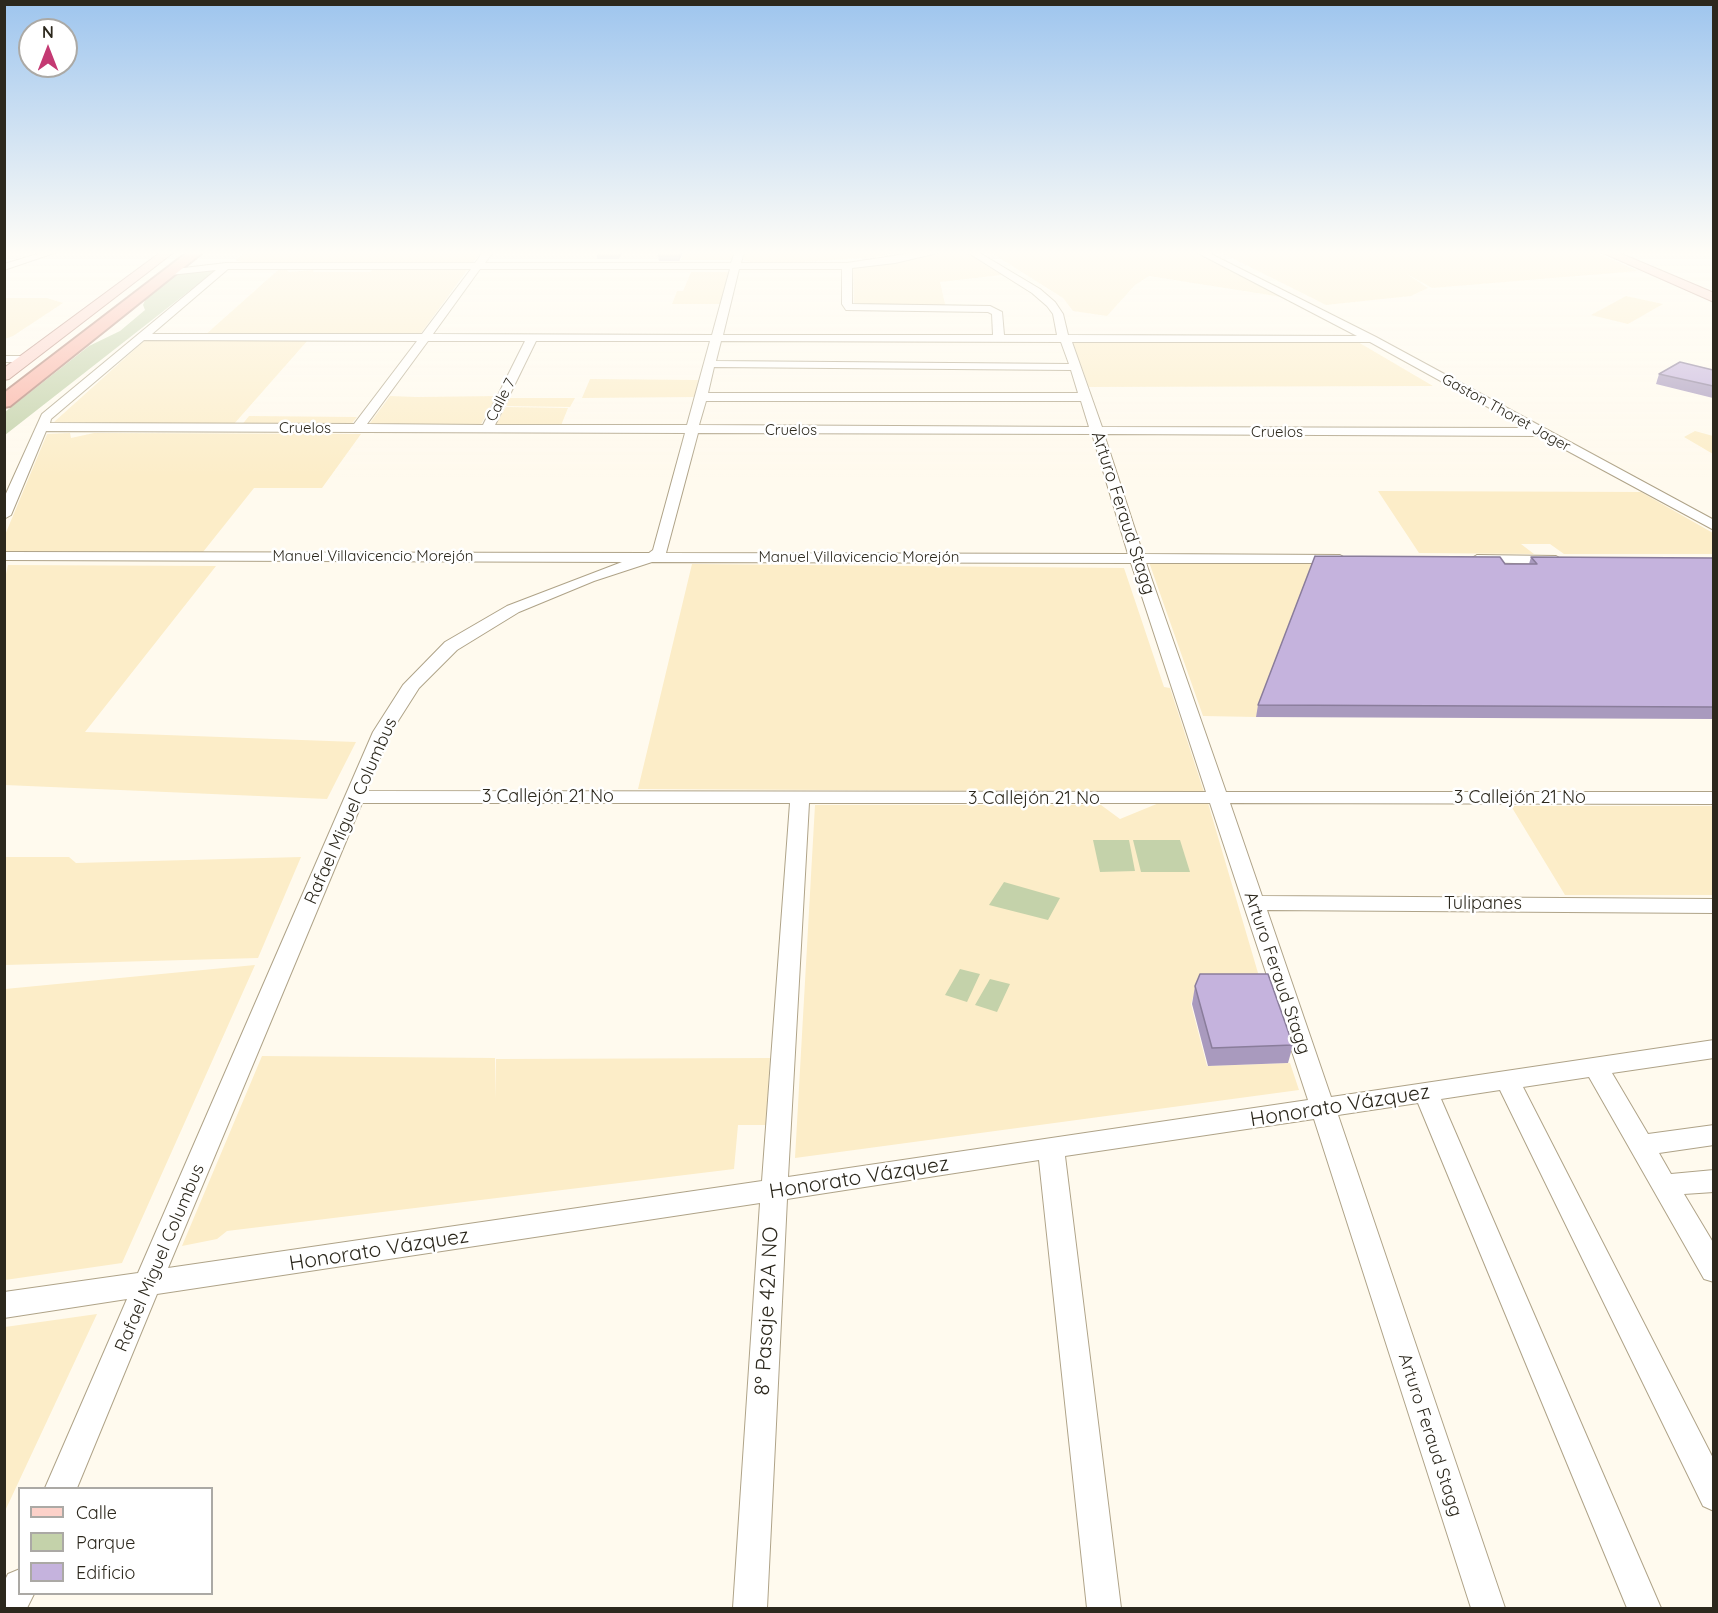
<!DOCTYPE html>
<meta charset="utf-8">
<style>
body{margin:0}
#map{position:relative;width:1718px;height:1613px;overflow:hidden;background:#fffaee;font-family:Quicksand,sans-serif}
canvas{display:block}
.frame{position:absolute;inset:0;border:6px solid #2c281d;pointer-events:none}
.legend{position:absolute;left:18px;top:1487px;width:195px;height:108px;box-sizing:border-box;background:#fff;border:2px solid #aba9a5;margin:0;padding:8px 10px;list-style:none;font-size:18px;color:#2c281d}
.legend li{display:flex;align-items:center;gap:12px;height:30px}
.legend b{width:30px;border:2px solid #aba9a5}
.north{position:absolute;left:18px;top:18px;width:60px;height:60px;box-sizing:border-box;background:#fff;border:2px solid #aba9a5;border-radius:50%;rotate:0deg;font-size:16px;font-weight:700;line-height:24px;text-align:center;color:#2c281d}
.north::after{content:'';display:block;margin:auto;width:21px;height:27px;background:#c43a73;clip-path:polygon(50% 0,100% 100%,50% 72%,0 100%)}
</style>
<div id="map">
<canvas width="1718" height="1613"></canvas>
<div class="frame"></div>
<ul class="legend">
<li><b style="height:8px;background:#fcd1c9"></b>Calle</li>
<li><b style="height:16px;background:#c4d2aa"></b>Parque</li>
<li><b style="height:16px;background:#c5b3dd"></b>Edificio</li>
</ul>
<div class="north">N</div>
</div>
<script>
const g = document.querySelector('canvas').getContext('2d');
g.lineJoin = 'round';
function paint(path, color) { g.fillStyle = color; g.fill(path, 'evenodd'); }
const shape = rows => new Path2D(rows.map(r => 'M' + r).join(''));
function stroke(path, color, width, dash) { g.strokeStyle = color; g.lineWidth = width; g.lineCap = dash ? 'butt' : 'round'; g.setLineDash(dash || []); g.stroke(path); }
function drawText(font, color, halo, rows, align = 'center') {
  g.font = font + ' Quicksand,sans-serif'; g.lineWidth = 5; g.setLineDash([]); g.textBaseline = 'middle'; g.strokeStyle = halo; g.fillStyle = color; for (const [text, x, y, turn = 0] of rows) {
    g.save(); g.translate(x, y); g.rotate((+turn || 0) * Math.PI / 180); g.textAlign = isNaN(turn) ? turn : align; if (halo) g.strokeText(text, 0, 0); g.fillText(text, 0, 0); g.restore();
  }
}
paint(shape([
 [245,252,482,252,473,262,241,262,236,260],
 [684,252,736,252,734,260,681,260],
 [745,252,896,252,876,257,803,262,751,262,743,260],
 [944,252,965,252,1002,275,940,282,946,308,854,306,853,268,894,263],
 [990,252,1193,252,1282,297,1149,276,1135,285,1107,316,1073,311,1063,298],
 [1220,252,1595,252,1638,271,1432,288,1407,274,1428,288,1411,296,1326,305],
 [374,269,468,269,419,336,204,336,278,270,287,270,289,272,314,270,313,272,370,272],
 [691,272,729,272,720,304,672,304,677,291,683,291],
 [1626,296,1663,304,1628,324,1591,315],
 [5,298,47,298,63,303,13,336,5,339],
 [308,340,234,424,54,422,144,341],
 [1072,342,1358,342,1433,386,1089,387],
 [590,379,698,380,695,397,582,398],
 [390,396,417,397,497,396,479,428,367,427],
 [510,398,575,398,570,407,506,406],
 [506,407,568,408,560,428,493,428],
 [249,416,357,417,350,426,241,426],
 [1695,431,1713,436,1713,454,1684,437],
 [70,433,71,438,94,433,361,434,322,488,254,488,203,552,5,551,5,535,47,434],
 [1378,491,1641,492,1713,533,1713,554,1564,554,1550,544,1521,544,1534,554,1419,553],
 [1315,561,1256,717,1203,716,1149,562],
 [692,564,1124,568,1164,687,1170,688,1204,792,638,789],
 [8,565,216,566,85,732,356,742,327,799,5,785,4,583],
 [1159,803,1208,803,1263,990,1195,990,1191,1004,1207,1066,1290,1063,1299,1090,795,1158,815,805,1101,805,1120,819],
 [1511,806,1713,806,1713,895,1565,895],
 [4,857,69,857,76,863,301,857,258,958,5,965],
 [255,965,122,1263,5,1280,5,989],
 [262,1056,495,1058,496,1099,496,1059,770,1058,766,1125,738,1125,734,1169,227,1231,217,1239,182,1246],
 [97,1314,5,1511,5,1327]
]), '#fcedc8');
paint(shape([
 [216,270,5,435,5,412,89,346,120,331,145,310,143,305,146,298,179,273],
 [1093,840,1129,840,1135,871,1100,872],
 [1133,840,1180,840,1190,872,1141,872],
 [1004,882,1060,898,1048,920,989,905],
 [960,969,980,974,967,1002,945,995],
 [990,979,1010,984,997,1012,975,1005]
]), '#c4d2aa');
const minor = shape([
 [44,252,57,252,4,270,4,264,44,252],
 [483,252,493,252,485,263,731,263,735,252,744,252,741,263,847,263,919,252,934,252,933,254,895,263,852,268,852,304,990,306,1002,312,1004,335,1057,335,1053,314,1047,306,1032,293,967,252,978,252,1040,289,1055,302,1063,314,1068,335,1357,336,1196,252,1207,252,1376,337,1714,520,1714,530,1540,436,1104,434,1143,554,1340,555,1347,559,1340,563,1146,563,1226,792,1714,792,1714,804,1230,803,1262,896,1714,899,1714,913,1267,910,1331,1097,1714,1040,1714,1058,1612,1073,1648,1134,1714,1125,1714,1145,1659,1153,1671,1174,1714,1170,1714,1192,1684,1194,1714,1244,1714,1282,1704,1279,1589,1077,1523,1087,1714,1460,1714,1511,1703,1506,1500,1090,1441,1099,1661,1608,1627,1608,1418,1103,1338,1115,1505,1608,1471,1608,1314,1119,1065,1156,1121,1608,1087,1608,1039,1160,787,1199,767,1608,733,1608,760,1203,157,1294,77,1488,45,1488,127,1299,4,1318,4,1292,138,1273,373,732,403,685,445,642,507,606,622,562,4,560,4,552,649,553,653,550,685,433,46,431,11,515,4,519,4,498,42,414,216,270,170,275,167,274,167,270,226,263,475,263,483,252],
 [228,269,471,269,422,334,152,334,228,269],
 [480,269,730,269,712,335,433,334,480,269],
 [739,269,842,269,842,304,846,310,988,312,992,314,993,335,723,335,739,269],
 [144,340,417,341,354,424,50,423,51,419,144,340],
 [428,341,525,341,483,425,367,424,428,341],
 [536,341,710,341,687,425,495,425,536,341],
 [721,341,1061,342,1069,364,716,361,721,341],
 [1072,342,1370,342,1526,428,1102,427,1072,342],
 [714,367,1071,370,1078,393,708,393,714,367],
 [706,401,1081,401,1089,427,699,425,706,401],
 [698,433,1092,434,1128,554,666,553,698,433],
 [652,562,1131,563,1206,792,366,791,391,732,419,688,457,650,519,612,594,581,652,562],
 [362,803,790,803,762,1181,168,1268,362,803],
 [809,803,1210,803,1308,1100,788,1177,809,803],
 [4,356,28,356,34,359,28,362,4,362,4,356],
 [1477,555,1556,556,1563,560,1556,564,1472,562,1470,559,1477,555],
 [20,1569,20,1594,34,1594,27,1608,4,1608,4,1582,8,1574,20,1569]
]);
const major = shape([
 [161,252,174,252,9,379,4,380,4,368,161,252],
 [1601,252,1617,252,1714,293,1714,302,1601,252]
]);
const highway = shape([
 [188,252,203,252,10,406,4,407,4,393,188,252]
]);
stroke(minor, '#afa388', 2);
stroke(major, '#b28275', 2);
stroke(highway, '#b28275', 4);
paint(minor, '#fff');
paint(major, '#fcd1c9');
paint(highway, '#fab2a5');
paint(shape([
 [623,252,619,259,597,259,597,256],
 [660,252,683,252,679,261,659,261,658,256],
 [1713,370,1713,398,1656,384,1659,374],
 [1531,557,1713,558,1713,719,1256,717,1258,705,1505,564,1529,564],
 [1195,986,1293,1045,1288,1063,1208,1066,1192,1004]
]), '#a99abe');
paint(shape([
 [680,252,683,252,679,261,679,256]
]), '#8a7d9b');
const building = shape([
 [601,252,621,252,619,256,597,256,601,252],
 [660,252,680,252,679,256,658,256,660,252],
 [1680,362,1713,370,1713,386,1659,374,1680,362],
 [1315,556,1500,557,1505,564,1537,564,1531,557,1713,558,1713,707,1258,705,1315,556],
 [1200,974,1268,974,1293,1045,1212,1048,1195,986,1200,974]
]);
paint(building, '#c5b3dd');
stroke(building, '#8a7d9b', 1.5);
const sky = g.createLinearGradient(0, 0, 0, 477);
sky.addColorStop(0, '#9ec5ee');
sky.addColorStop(0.53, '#fffdf7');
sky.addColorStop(1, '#fffdf700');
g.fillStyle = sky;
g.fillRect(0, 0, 1718, 477);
drawText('15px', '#2c281d', '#fff', [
 ["Calle 7",501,400,-63],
 ["Gaston Thoret Jager",1506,413,29],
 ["Cruelos",305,428],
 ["Cruelos",791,430],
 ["Cruelos",1277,432],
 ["Manuel Villavicencio Morejón",373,556],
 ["Manuel Villavicencio Morejón",859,557]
]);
drawText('18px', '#2c281d', '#fff', [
 ["Arturo Feraud Stagg",1123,513,72],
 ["3 Callejón 21 No",548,797],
 ["3 Callejón 21 No",1520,798],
 ["3 Callejón 21 No",1034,799],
 ["Rafael Miguel Columbus",351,811,-66],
 ["Tulipanes",1483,904],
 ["Arturo Feraud Stagg",1277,973,71],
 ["Rafael Miguel Columbus",160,1258,-67],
 ["Arturo Feraud Stagg",1430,1435,72]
]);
drawText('21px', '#2c281d', '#fff', [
 ["Honorato Vázquez",1340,1106,-9],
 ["Honorato Vázquez",859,1178,-9],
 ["Honorato Vázquez",379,1250,-9],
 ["8º Pasaje 42A NO",767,1311,-87]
]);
</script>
